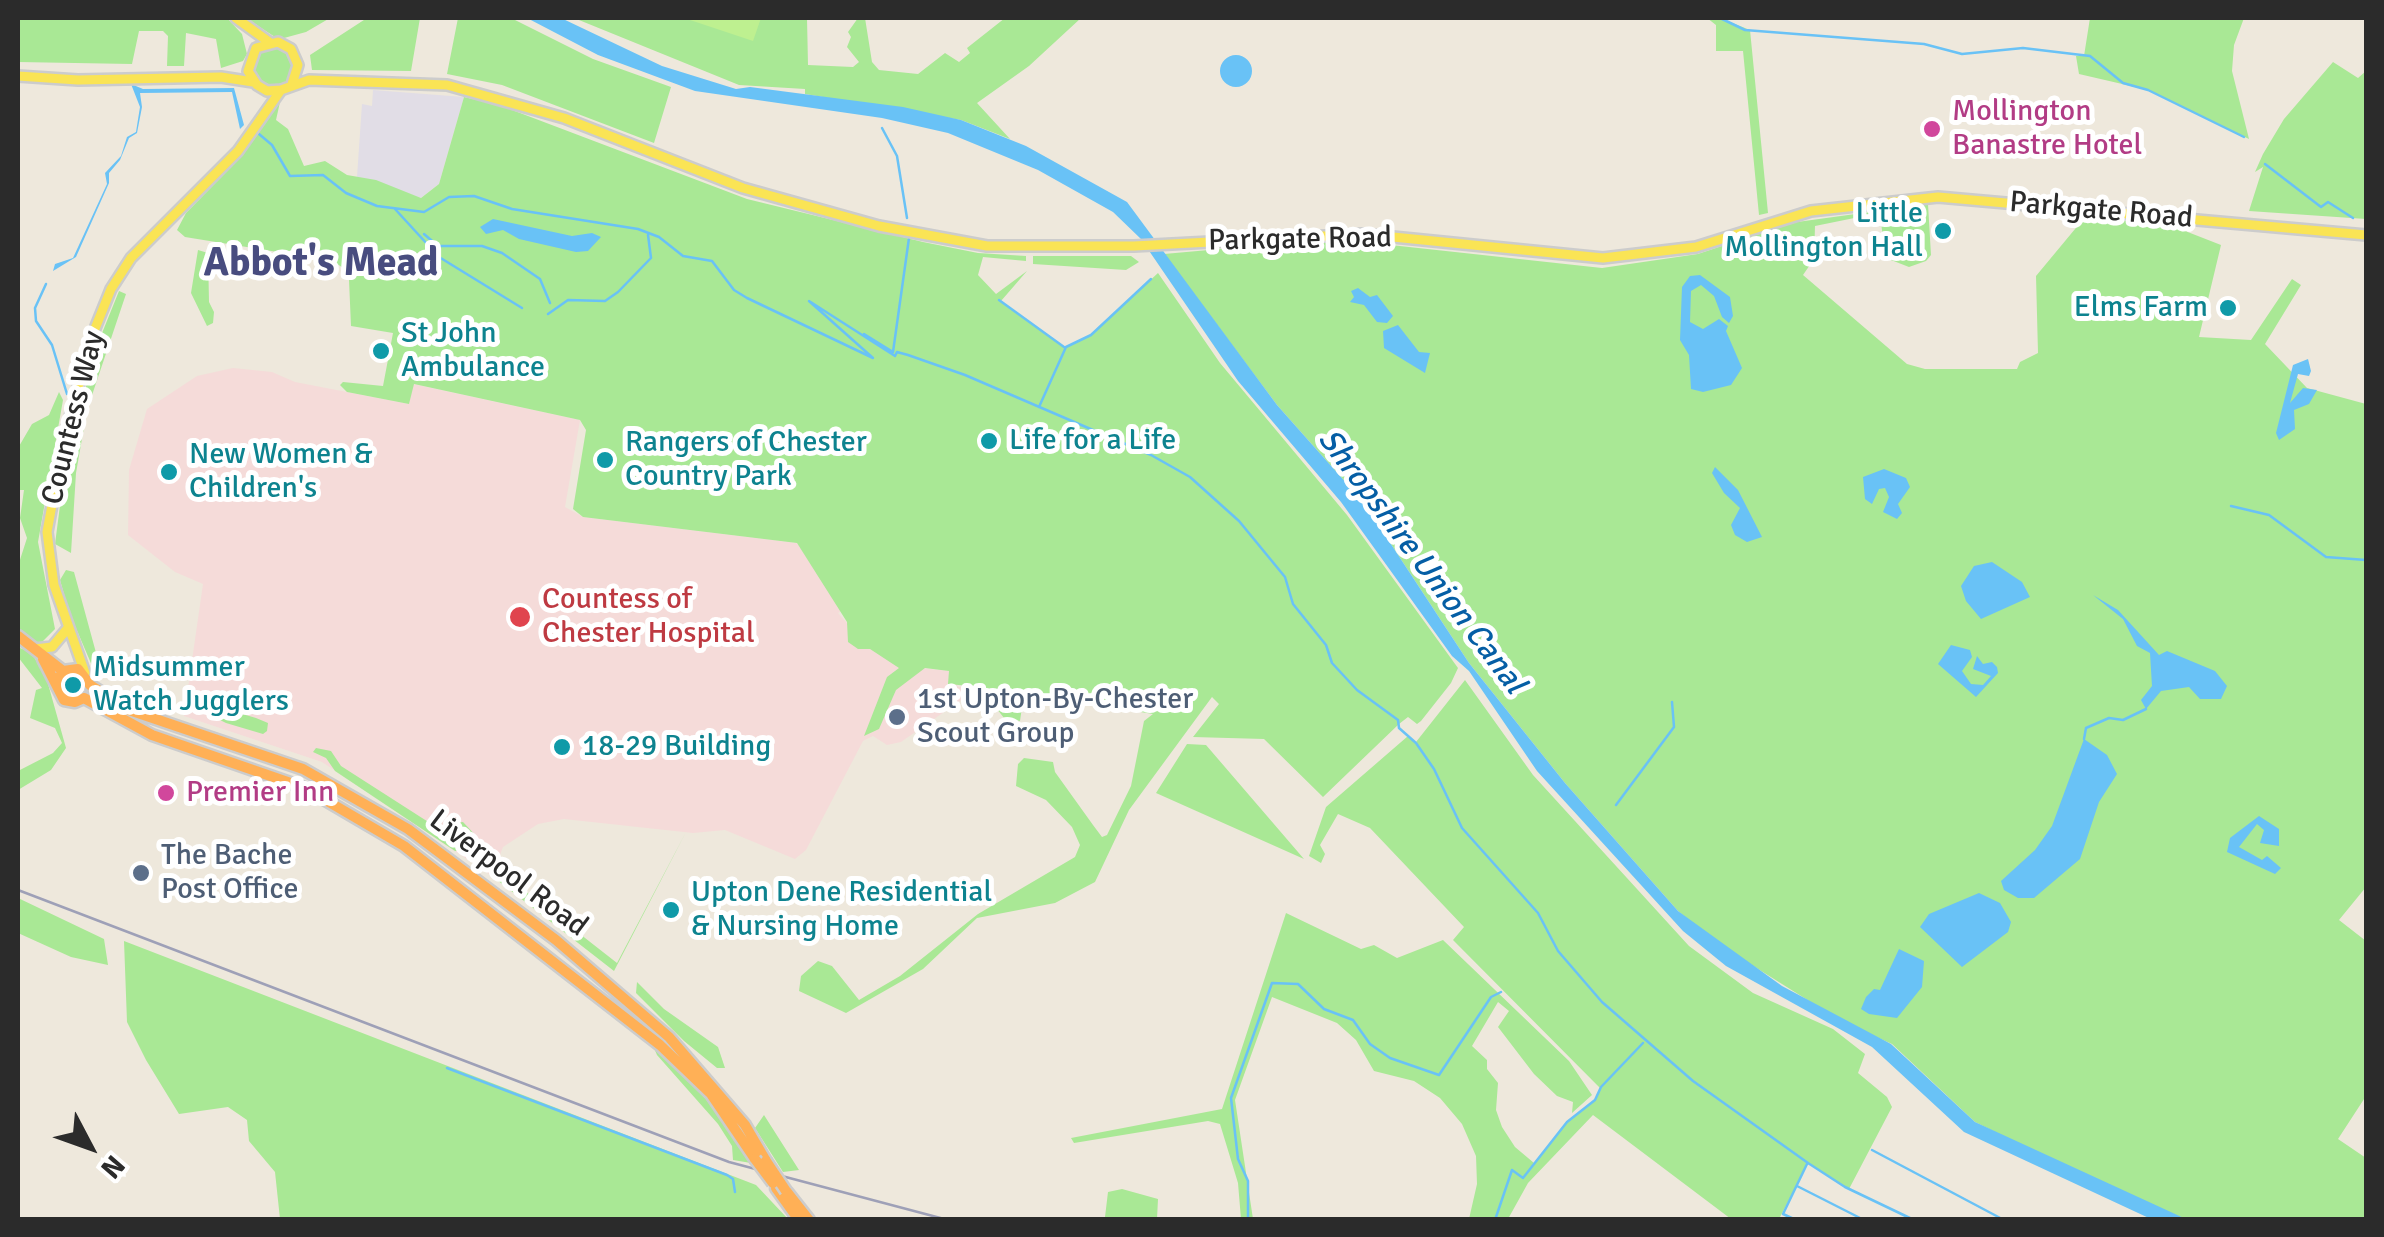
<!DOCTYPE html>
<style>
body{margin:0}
#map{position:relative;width:2384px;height:1237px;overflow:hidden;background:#eee8dc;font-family:Signika,sans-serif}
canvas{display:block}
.frame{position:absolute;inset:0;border:20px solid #2b2b2b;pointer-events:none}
.north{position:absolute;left:40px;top:1097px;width:100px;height:100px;-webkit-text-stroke:8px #fff;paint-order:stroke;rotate:131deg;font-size:28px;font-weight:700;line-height:40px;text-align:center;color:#2b2b2b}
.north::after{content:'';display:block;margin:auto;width:35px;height:45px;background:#2b2b2b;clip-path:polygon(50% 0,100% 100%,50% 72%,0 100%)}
</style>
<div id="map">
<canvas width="2384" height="1237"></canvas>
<div class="frame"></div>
<div class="north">N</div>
</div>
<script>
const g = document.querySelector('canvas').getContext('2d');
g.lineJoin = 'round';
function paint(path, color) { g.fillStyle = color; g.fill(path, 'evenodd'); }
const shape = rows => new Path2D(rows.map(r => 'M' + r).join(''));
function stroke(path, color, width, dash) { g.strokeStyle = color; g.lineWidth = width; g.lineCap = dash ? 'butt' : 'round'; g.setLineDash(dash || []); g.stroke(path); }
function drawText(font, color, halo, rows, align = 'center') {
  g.font = font + ' Signika,sans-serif'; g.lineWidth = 10; g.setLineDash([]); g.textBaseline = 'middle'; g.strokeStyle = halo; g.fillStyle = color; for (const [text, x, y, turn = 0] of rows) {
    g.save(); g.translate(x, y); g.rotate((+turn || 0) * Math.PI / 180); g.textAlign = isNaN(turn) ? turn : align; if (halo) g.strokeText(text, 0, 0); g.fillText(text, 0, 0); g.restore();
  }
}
paint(shape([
 [373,90,464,97,439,184,421,198,357,177,362,104,372,106]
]), '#e1dde6');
paint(shape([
 [233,368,272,372,295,382,409,404,413,384,580,420,565,507,583,517,797,543,843,610,838,613,870,649,921,668,950,671,958,687,980,687,901,742,887,745,873,736,863,741,806,850,795,859,725,830,693,833,564,819,538,824,503,847,492,876,322,762,184,716,203,584,175,572,128,535,129,470,147,409,197,376]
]), '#f5dbd9');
paint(shape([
 [18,18,227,18,242,34,247,54,243,61,221,68,216,39,186,33,184,66,167,66,168,36,163,31,139,31,132,64,18,62],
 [246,18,330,18,306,32,284,38,275,37],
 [367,18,420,18,411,71,312,70,310,55],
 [458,18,511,18,593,59,671,87,654,143,502,85,447,74],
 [574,18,807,18,808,65,853,67,859,62,847,47,851,37,848,32,858,18,865,18,872,62,879,70,918,74,945,53,959,62,970,53,967,48,1005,18,1081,18,1029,66,977,103,1010,139,961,120,805,94,805,89,739,85],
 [1707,18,1720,18,1750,30,1768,213,1759,215,1743,51,1716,51,1716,25],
 [2090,18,2244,18,2234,45,2232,71,2249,139,2148,90,2079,74,2076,56,2084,56],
 '253 68a20 20 0 1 1 40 0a20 20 0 1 1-40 0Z',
 [2333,62,2358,78,2366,71,2366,219,2249,211,2263,167,2255,172,2263,154,2284,119],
 [464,97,499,105,747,199,923,242,978,253,1026,256,1026,261,983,257,978,275,996,294,1027,271,1001,301,1065,347,1091,335,1158,273,1220,363,1347,515,1458,668,1451,683,1421,721,1417,724,1408,717,1399,724,1323,797,1264,739,1193,737,1219,704,1212,697,1129,810,1095,882,1055,903,977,918,923,969,846,1013,799,991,801,976,818,961,832,966,859,1000,900,976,978,914,1075,857,1080,845,1072,827,1046,800,1016,786,1018,764,1024,758,1053,762,1055,772,1093,825,1102,837,1107,835,1131,786,1144,721,1153,714,1024,693,1020,721,1004,718,980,687,948,684,949,671,925,668,896,690,879,729,864,736,887,677,899,668,870,649,858,649,848,642,847,622,797,543,583,517,573,509,586,430,580,420,414,384,409,404,347,392,340,385,343,382,383,386,393,333,351,326,349,280,343,268,333,261,185,237,177,230,186,213,240,158,280,102,276,120,288,129,304,166,325,161,347,175,376,180,421,198,439,184],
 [1928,204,1931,255,1926,261,1909,267,1891,260,1884,244,1880,216,1874,214,1815,226,1814,259,1803,275,1907,364,1925,369,2017,369,2020,362,2038,353,2036,276,2085,217,2140,222,2180,229,2221,245,2199,337,2251,340,2292,279,2301,285,2265,344,2307,388,2366,404,2366,887,2339,920,2366,941,2366,1096,2338,1139,2366,1158,2366,1219,2186,1219,2096,1182,1975,1122,1892,1044,1841,1021,1715,942,1678,911,1565,783,1469,663,1364,503,1277,405,1164,254,1310,241,1363,242,1602,268,1698,254,1790,223],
 [198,250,208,253,209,302,214,312,213,323,207,326,191,293],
 [1033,256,1131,256,1139,262,1126,270,1033,264],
 [119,291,126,294,87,410,76,473,71,553,55,544,65,467,96,348],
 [59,392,63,400,38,542,55,629,42,642,33,642,18,630,18,566,27,538,20,518,24,490,18,490,18,448,32,424,49,415],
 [66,570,74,572,98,660,96,675,69,612,60,580],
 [18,647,31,653,45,673,66,748,51,770,18,790,18,771,53,753,62,743,55,728,30,718,36,690,42,688,18,657],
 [1465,680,1533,775,1689,946,1753,993,1833,1029,1865,1054,1858,1073,1887,1097,1892,1107,1849,1189,1808,1163,1779,1219,1731,1219,1593,1115,1528,1183,1508,1219,1469,1219,1477,1184,1476,1156,1462,1124,1440,1098,1414,1081,1374,1071,1356,1040,1337,1023,1272,997,1235,1100,1253,1219,1241,1219,1238,1183,1220,1124,1208,1121,1074,1143,1071,1138,1222,1109,1286,913,1361,949,1374,945,1397,958,1443,940,1569,1061,1592,1095,1572,1113,1573,1102,1557,1096,1534,1074,1498,1027,1509,1011,1498,1002,1472,1046,1487,1060,1487,1069,1498,1083,1496,1110,1502,1127,1515,1147,1534,1163,1567,1122,1595,1100,1600,1088,1453,940,1464,927,1370,828,1338,814,1320,845,1325,854,1321,863,1309,856,1326,807,1408,736,1416,742],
 [215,706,256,718,268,723,267,731,263,734,226,723,210,715],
 [1187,744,1206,745,1304,859,1156,793],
 [316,748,331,751,341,766,433,825,453,831,454,823,463,822,478,838,478,845,470,851,455,851,335,771,326,758,313,752],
 [686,832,614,971,492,876,493,866,617,963],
 [18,898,104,939,108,965,71,957,18,933],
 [124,941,756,1185,788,1219,280,1219,275,1172,249,1141,247,1120,228,1107,179,1114,146,1060,127,1022],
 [637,982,664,1009,718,1047,725,1068,717,1068,684,1041,636,993],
 [651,1041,720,1114,751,1163,733,1160,732,1146,718,1124,657,1055],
 [764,1115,799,1170,783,1172,755,1128],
 [1122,1189,1158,1199,1157,1219,1105,1217,1108,1192]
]), '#a9e895');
paint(shape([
 [684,18,761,18,753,41]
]), '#bef090');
paint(shape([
 [527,18,561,18,662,66,736,89,750,87,903,107,961,120,1026,146,1127,202,1277,405,1364,503,1469,663,1565,783,1678,911,1782,986,1891,1044,1975,1122,2186,1219,2151,1219,1964,1132,1872,1047,1726,966,1683,931,1537,771,1469,671,1452,656,1341,502,1238,381,1141,239,1113,212,1038,170,948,133,882,118,695,91,598,55],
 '1220 71a16 16 0 1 1 32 0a16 16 0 1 1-32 0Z',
 [131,84,143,89,234,88,244,125,240,129,232,92,140,93,142,107,137,133,129,138,120,160,109,173,109,183,76,257,53,271,55,264,73,258,107,184,105,173,121,156,127,137,136,132,140,107],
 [493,219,572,236,592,233,601,237,588,251,576,252,519,239,503,230,486,234,480,227],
 [1700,275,1730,297,1733,316,1729,323,1722,317,1714,296,1701,285,1691,291,1690,322,1703,329,1719,319,1728,326,1726,331,1742,368,1731,385,1703,392,1691,389,1689,355,1680,340,1682,287,1690,276],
 [1358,288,1370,297,1377,295,1393,316,1387,323,1377,322,1364,305,1350,302,1354,297,1351,291],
 [1398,325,1419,352,1430,353,1425,373,1384,348,1383,331],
 [2308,359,2311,371,2309,376,2298,374,2290,403,2303,388,2317,390,2309,404,2294,410,2295,429,2279,440,2276,433,2293,365],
 [1715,467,1738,490,1762,537,1747,542,1735,535,1731,525,1740,508,1724,493,1712,473],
 [1884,469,1906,478,1910,487,1898,504,1902,513,1897,519,1883,512,1889,497,1885,488,1879,489,1872,504,1865,499,1863,477],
 [1992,562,2022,582,2030,597,1981,619,1966,601,1961,586,1974,566],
 [2093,595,2118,610,2159,655,2167,651,2215,671,2227,686,2221,699,2200,699,2189,687,2161,691,2146,709,2141,700,2152,686,2150,653,2137,646,2123,619],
 [1951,645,1970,650,1972,657,1962,671,1971,684,1983,685,1991,676,1973,669,1977,656,1983,664,1992,662,1997,667,1998,673,1976,697,1938,664],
 [2084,739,2107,755,2117,774,2099,802,2080,859,2034,898,2018,898,2004,890,2001,881,2035,850,2052,826],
 [2259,816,2279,829,2279,846,2260,843,2264,830,2257,824,2239,847,2262,860,2267,856,2281,868,2275,874,2227,852,2230,838],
 [1979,893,2000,903,2011,922,2008,932,1962,967,1920,927,1929,914],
 [1899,949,1924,961,1922,987,1897,1018,1869,1014,1861,1009,1866,997,1874,989,1880,990]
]), '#69c2f6');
stroke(shape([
 [1720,18,1745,30,1924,44,1962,54,2023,48,2090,56,2123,83,2148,90,2244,137],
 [882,128,897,156,907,218],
 [259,134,272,145,290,176,323,175,346,193,377,206,424,212,449,197,474,196,512,209,638,229,659,237,683,256,712,261,734,290,747,298,873,358,809,301,895,356,897,352,908,355,965,375,1151,455,1190,477,1239,521,1285,577,1293,604,1326,645,1332,663,1357,690,1398,720,1399,728,1416,743,1434,769,1462,828,1538,913,1558,951,1602,1002,1693,1081,1808,1163,1845,1187,1914,1220],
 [2265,164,2321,207,2328,202,2353,218],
 [395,209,439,257,522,308],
 [424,234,438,246,482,246,502,253,540,279,550,303],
 [46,284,35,308,36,321,52,345,67,394],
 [999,300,1064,347],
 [548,314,568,300,605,301,618,292,651,258,648,235],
 [864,334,893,352,909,238],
 [1039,407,1066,347,1091,335,1151,279],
 [2231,506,2269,515,2326,557,2366,560],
 [2084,739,2086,728,2109,718,2123,720,2146,709],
 [1616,805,1674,727,1672,702],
 [447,1068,727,1175,733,1179,735,1192],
 [1872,1150,2004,1220],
 [1797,1186,1864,1220],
 [1248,1220,1248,1181,1238,1159,1231,1098,1272,983,1298,984,1324,1009,1353,1020,1370,1044,1390,1058,1439,1075,1491,997,1501,992],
 [1495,1220,1512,1170,1523,1178,1567,1122,1595,1100,1601,1087,1643,1043],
 [1796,1220,1783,1214,1807,1164]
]), '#69c2f6', 2.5);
const primary = shape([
 [236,18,269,42],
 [18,76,78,80,221,77,253,82],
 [292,84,298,65,291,49,278,42,256,48,248,71,257,85,267,91,281,90,309,80,447,85,564,118,743,188,879,226,987,246,1134,246,1363,234,1603,258,1696,247,1811,211,1938,197,2366,235],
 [35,649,52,647,68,628],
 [85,673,54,585,47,532,65,435,92,336,111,289,131,258,238,151,281,90]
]);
const highway = shape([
 [18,636,63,671],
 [43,659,64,700,75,702,84,698],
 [56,683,63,671,78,669,90,685,129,710,303,769,408,829,556,940,669,1037,745,1125,766,1161],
 [84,698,152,735,305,788,404,846,660,1045,711,1094,755,1159],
 [776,1188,799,1220],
 [787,1192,809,1220]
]);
stroke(primary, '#ccc', 14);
stroke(highway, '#ccc', 15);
stroke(primary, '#fae455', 9);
stroke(highway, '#ffb056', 10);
stroke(shape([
 [18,890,729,1162,948,1220]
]), '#9ea0b7', 2.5);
const highwayBridge = shape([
 [755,1159,773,1183],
 [766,1161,786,1191]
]);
stroke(highwayBridge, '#ccc', 15, []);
stroke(highwayBridge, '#ffb056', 10);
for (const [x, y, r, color] of [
 [1932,129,10,"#d1479c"],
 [1943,231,10,"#0f9aa8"],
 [2228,308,10,"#0f9aa8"],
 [381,351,10,"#0f9aa8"],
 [989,441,10,"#0f9aa8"],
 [605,460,10,"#0f9aa8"],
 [169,472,10,"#0f9aa8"],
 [520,617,12,"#e0444e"],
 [73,685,10,"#0f9aa8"],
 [897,717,10,"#5c6f8a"],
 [562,747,10,"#0f9aa8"],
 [166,793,10,"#d1479c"],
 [141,873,10,"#5c6f8a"],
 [671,910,10,"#0f9aa8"]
]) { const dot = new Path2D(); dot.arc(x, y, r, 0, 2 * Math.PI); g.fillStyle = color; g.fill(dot); stroke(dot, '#fff', 4); }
drawText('30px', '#b23c85', '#fff', [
 ["Mollington",1952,112],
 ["Banastre Hotel",1952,146],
 ["Premier Inn",186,793]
], 'left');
drawText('30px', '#2b2b2b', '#fff', [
 ["Parkgate Road",2101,211,5],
 ["Parkgate Road",1300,240,-1],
 ["Countess Way",74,418,-76],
 ["Liverpool Road",508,874,37]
]);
drawText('30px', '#0d838f', '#fff', [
 ["Little",1923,214,"right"],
 ["Mollington Hall",1923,248,"right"],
 ["Elms Farm",2208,308,"right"],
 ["St John",401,334],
 ["Ambulance",401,368],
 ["Life for a Life",1009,441],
 ["Rangers of Chester",625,443],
 ["Country Park",625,477],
 ["New Women &",189,455],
 ["Children's",189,489],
 ["Midsummer",93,668],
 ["Watch Jugglers",93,702],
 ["18-29 Building",582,747],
 ["Upton Dene Residential",691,893],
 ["& Nursing Home",691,927]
], 'left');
drawText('30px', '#be3a42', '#fff', [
 ["Countess of",542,600],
 ["Chester Hospital",542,634]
], 'left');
drawText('30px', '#4e5e75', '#fff', [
 ["1st Upton-By-Chester",917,700],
 ["Scout Group",917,734],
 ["The Bache",161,856],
 ["Post Office",161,890]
], 'left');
drawText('italic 32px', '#055ea5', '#fff', [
 ["Shropshire Union Canal",1421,562,53]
]);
drawText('bold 40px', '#484c7f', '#fff', [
 ["Abbot's Mead",321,264]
]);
</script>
